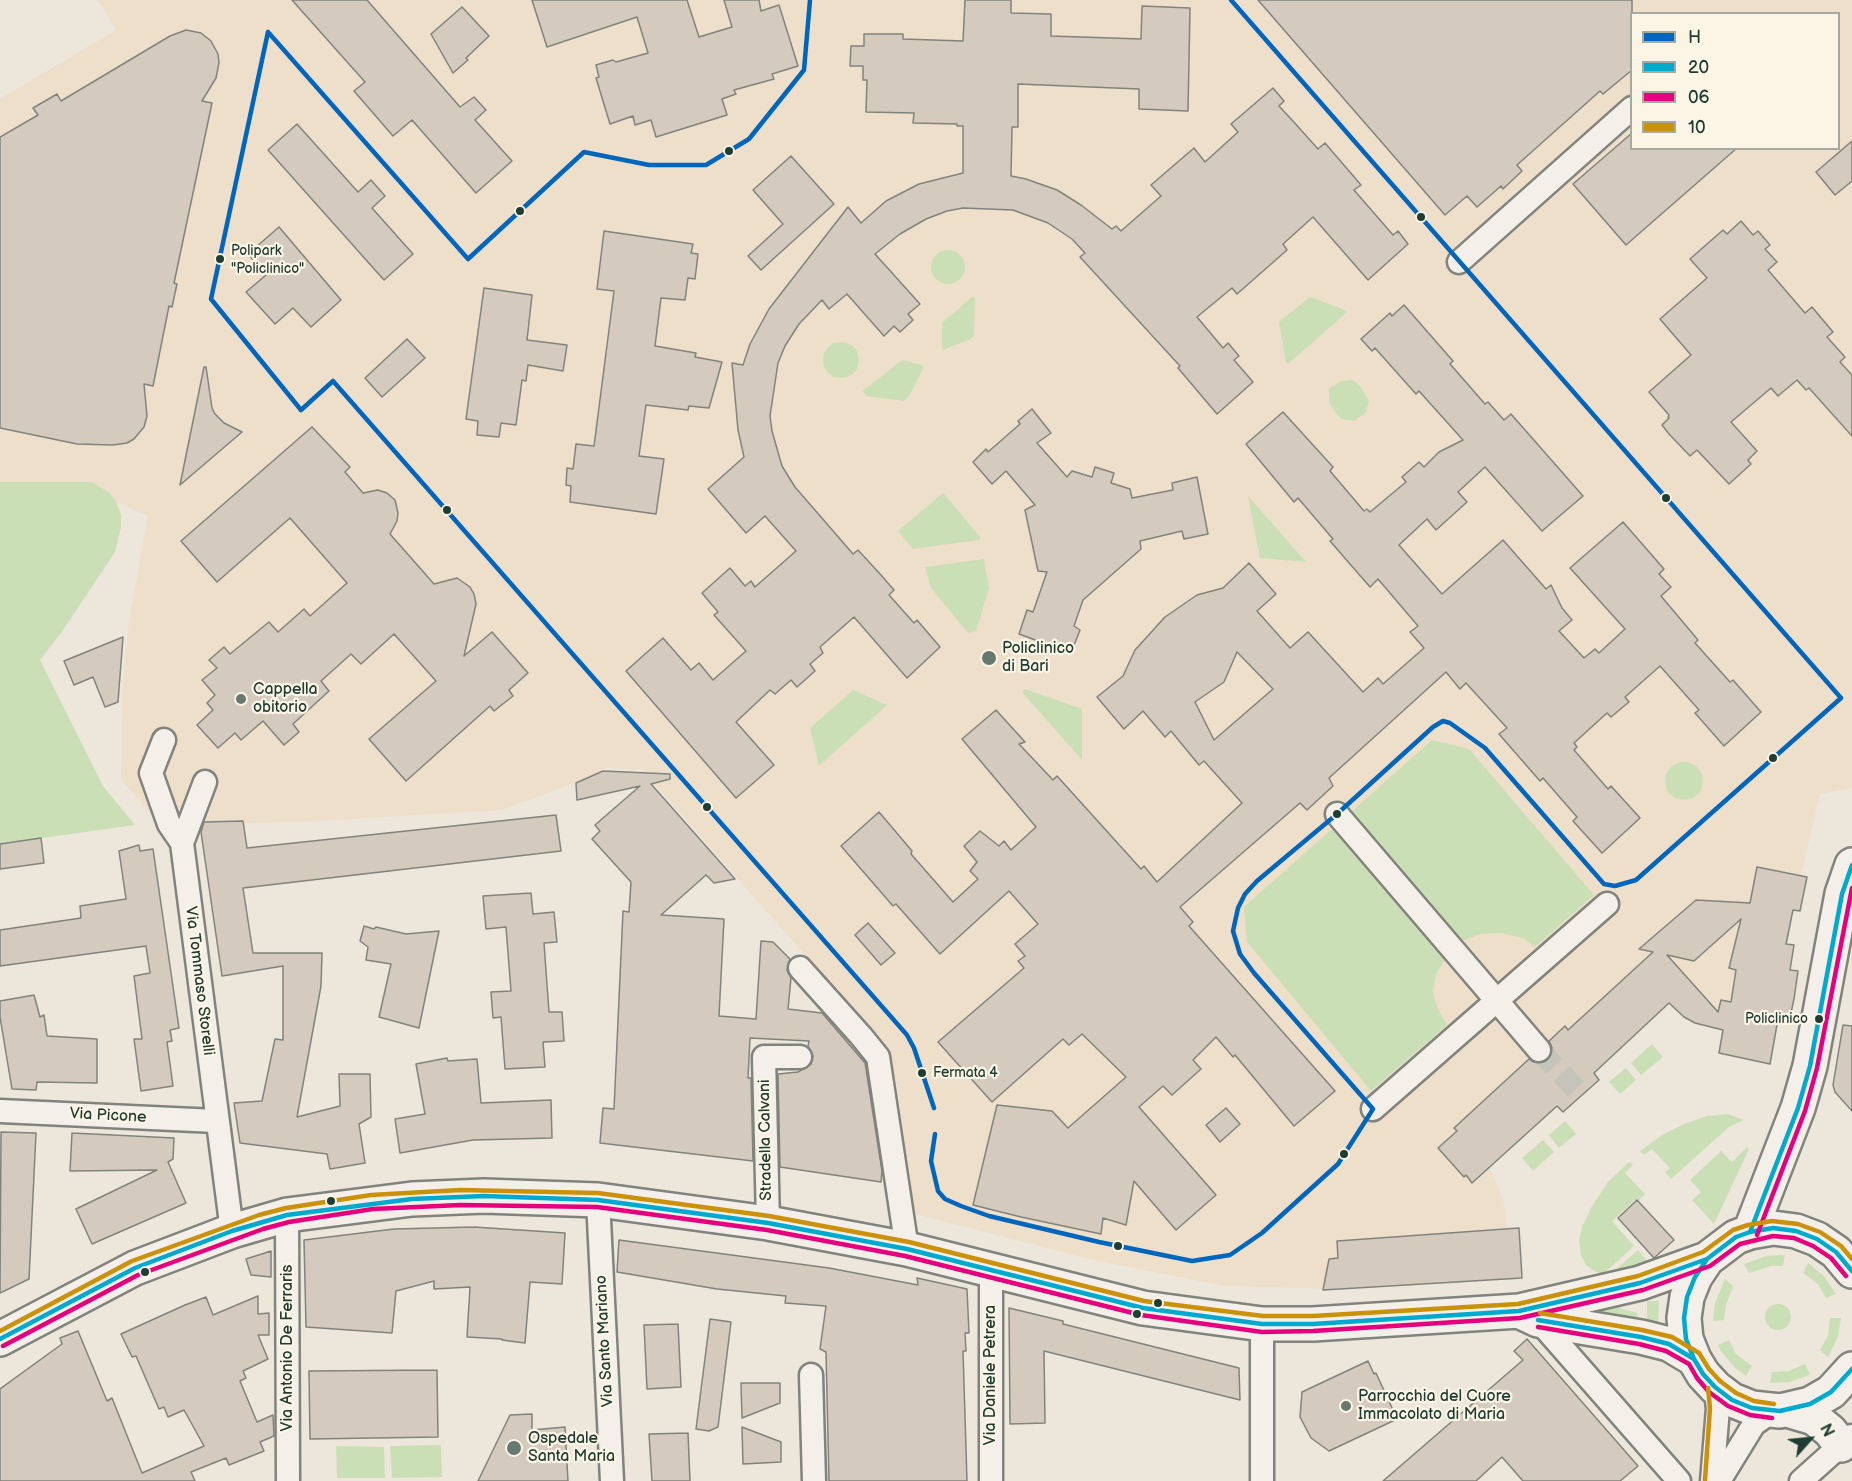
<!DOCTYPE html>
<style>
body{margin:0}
#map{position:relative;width:1852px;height:1481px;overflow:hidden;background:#ede6db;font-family:"Balsamiq Sans",sans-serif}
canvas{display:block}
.legend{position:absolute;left:1630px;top:12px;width:210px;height:138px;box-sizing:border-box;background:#fcf5e5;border:2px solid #a4ab9e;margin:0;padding:8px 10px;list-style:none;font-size:18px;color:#1f3d34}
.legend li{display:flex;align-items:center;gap:12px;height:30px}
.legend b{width:30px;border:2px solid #a4ab9e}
.north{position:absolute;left:1780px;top:1409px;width:60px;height:60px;-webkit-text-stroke:4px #fcf5e5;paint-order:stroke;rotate:63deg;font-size:16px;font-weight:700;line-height:24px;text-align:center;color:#1f3d34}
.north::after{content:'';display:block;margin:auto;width:21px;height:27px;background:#1f3d34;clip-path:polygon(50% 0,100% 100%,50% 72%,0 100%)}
</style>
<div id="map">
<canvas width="1852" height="1481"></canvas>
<ul class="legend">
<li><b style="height:8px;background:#0065bd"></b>H</li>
<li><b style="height:8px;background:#00a9ce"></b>20</li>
<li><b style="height:8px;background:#e5007d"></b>06</li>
<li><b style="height:8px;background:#cc910a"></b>10</li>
</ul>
<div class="north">N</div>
</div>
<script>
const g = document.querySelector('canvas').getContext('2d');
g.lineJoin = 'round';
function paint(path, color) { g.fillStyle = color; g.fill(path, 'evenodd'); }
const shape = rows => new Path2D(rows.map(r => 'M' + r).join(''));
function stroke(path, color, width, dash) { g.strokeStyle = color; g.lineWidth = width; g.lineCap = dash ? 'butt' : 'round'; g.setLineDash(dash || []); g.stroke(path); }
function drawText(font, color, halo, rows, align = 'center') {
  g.font = font + ' "Balsamiq Sans",sans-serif'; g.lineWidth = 4.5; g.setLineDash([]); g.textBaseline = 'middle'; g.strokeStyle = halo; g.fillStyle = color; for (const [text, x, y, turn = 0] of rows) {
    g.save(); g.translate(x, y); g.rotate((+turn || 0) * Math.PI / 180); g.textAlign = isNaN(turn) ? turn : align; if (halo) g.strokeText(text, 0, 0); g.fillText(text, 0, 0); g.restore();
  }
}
paint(shape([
 [98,0,1852,0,1852,788,1820,794,1801,875,1807,877,1801,911,1793,911,1786,943,1794,945,1777,993,1770,1064,1719,1053,1723,1029,1714,1029,1694,1023,1684,1017,1667,1000,1626,1042,1627,1043,1594,1073,1599,1080,1563,1112,1557,1106,1489,1167,1503,1199,1507,1228,1519,1228,1522,1278,1340,1289,1225,1286,1089,1259,916,1214,914,1211,909,1189,897,1085,887,1052,879,1039,642,770,608,768,574,783,502,810,300,822,161,825,121,780,122,694,129,622,148,516,116,502,109,492,92,482,0,482,0,99,116,30],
 [1632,14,1838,14,1838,148,1632,148]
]), '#eddfca');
paint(shape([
 '931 267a17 17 0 1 1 34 0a17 17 0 1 1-34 0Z',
 [973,296,975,298,974,335,971,339,943,350,942,348,942,323],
 [1310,297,1345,310,1347,312,1288,364,1286,363,1279,322],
 '823 360a18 18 0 1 1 36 0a18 18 0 1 1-36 0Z',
 [902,360,922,365,924,367,909,396,904,401,866,396,863,391],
 [1353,380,1361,387,1369,401,1366,412,1354,421,1341,419,1329,403,1329,389,1341,381],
 [0,482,92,482,109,492,116,502,121,514,121,527,115,552,61,633,40,660,103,786,135,825,0,844],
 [943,493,981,538,978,540,913,549,898,531],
 [1248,496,1306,562,1260,558],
 [984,559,989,588,976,631,968,633,931,588,925,567],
 [1025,689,1082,709,1082,760,1022,692],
 [853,690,887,705,819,766,810,728],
 [1432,740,1469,749,1594,895,1535,947,1523,938,1502,933,1480,934,1462,941,1450,952,1436,974,1433,993,1437,1007,1447,1025,1371,1091,1247,942,1244,907],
 '1665 781a19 19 0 1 1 38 0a19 19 0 1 1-38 0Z',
 [1652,1044,1663,1057,1641,1075,1631,1063],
 [1626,1068,1636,1080,1620,1094,1609,1082],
 [1728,1114,1744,1120,1729,1127,1671,1179,1665,1172,1670,1168,1652,1149,1644,1155,1640,1151,1662,1135,1684,1124,1707,1116],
 [1565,1121,1576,1134,1559,1148,1549,1135],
 [1543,1140,1554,1152,1533,1171,1522,1158],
 [1747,1147,1749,1149,1714,1224,1692,1200,1701,1192,1690,1180,1721,1151,1732,1162],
 [1629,1162,1633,1165,1625,1173,1645,1194,1638,1201,1636,1199,1612,1221,1634,1246,1603,1274,1596,1272,1586,1265,1581,1255,1579,1241,1582,1227,1591,1208,1608,1182],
 [1638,1250,1648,1262,1636,1268,1613,1272],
 [1785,1255,1783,1266,1771,1266,1749,1273,1744,1264,1766,1256],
 [1808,1263,1824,1276,1836,1294,1826,1298,1818,1284,1803,1273],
 [1725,1279,1733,1286,1726,1305,1724,1320,1713,1321,1715,1303],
 [1647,1301,1659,1301,1658,1324,1647,1323],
 '1765 1317a13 13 0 1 1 26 0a13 13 0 1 1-26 0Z',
 [1608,1305,1637,1313,1639,1324,1600,1314,1601,1307],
 [1830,1318,1841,1318,1838,1337,1828,1357,1820,1350,1828,1336],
 [1729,1340,1736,1354,1752,1366,1746,1376,1735,1368,1721,1351,1718,1345],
 [1805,1364,1810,1374,1807,1376,1789,1382,1770,1383,1772,1372,1789,1371],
 [441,1445,442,1477,392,1478,390,1446],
 [336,1446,384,1447,385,1478,337,1478]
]), '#cbdfb6');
const building = shape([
 [292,0,367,0,460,107,474,97,486,110,475,120,512,161,476,193,412,120,393,136,354,91,365,82,292,0],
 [532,0,687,0,699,37,732,27,724,0,759,0,761,11,779,5,798,66,772,74,774,79,734,90,736,94,722,99,727,115,656,137,651,120,635,125,633,116,610,124,596,78,599,77,596,65,613,60,616,62,648,53,637,17,547,47,532,0],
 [965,0,1011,0,1011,13,1051,14,1051,36,1141,39,1142,6,1190,8,1188,111,1139,109,1139,89,1018,84,1018,127,1012,127,1011,176,1026,179,1057,190,1081,205,1112,229,1116,226,1121,231,1161,196,1151,185,1194,148,1205,162,1238,132,1231,124,1273,88,1284,101,1279,106,1292,120,1318,149,1325,143,1361,185,1354,190,1393,235,1398,231,1408,244,1368,280,1313,217,1283,244,1287,250,1237,294,1232,288,1197,317,1223,348,1228,343,1239,356,1234,360,1253,382,1217,414,1178,368,1180,366,1080,257,1085,253,1072,239,1048,223,1013,210,963,208,947,211,926,219,900,234,875,254,920,304,908,314,913,320,900,332,894,326,884,336,847,294,829,309,822,300,799,324,785,346,778,363,770,416,772,431,782,466,795,487,853,554,858,550,881,575,894,590,889,595,914,623,917,620,940,647,907,678,854,617,820,647,823,653,810,664,815,671,797,687,791,680,775,694,770,690,736,722,774,765,736,798,626,671,663,638,691,670,699,663,713,680,746,651,714,615,718,612,702,593,730,568,745,586,751,581,755,587,796,551,765,516,746,533,708,489,744,457,738,430,732,363,743,365,750,344,769,309,848,207,861,223,886,201,919,184,963,173,963,126,957,126,957,124,913,123,914,113,866,112,867,80,863,80,863,66,850,66,851,46,864,46,864,34,903,34,903,39,963,41,965,0],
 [1258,0,1632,0,1632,70,1603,94,1600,91,1517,165,1522,171,1503,189,1501,186,1477,207,1467,196,1445,215,1258,0],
 [462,7,489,36,466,58,468,60,453,73,431,34,462,7],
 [186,30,201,33,211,41,218,54,219,63,216,78,202,101,212,103,174,283,177,284,172,307,169,306,153,386,144,384,147,416,144,427,134,439,127,443,113,445,77,444,0,428,0,137,38,115,33,108,57,94,61,101,170,36,186,30],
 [297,124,358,192,371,180,385,196,372,208,413,254,384,280,268,150,297,124],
 [1632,133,1632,148,1737,148,1626,245,1573,184,1632,133],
 [1852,141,1852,181,1835,195,1816,172,1852,141],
 [791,156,834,204,761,270,748,256,783,224,753,190,791,156],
 [1741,221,1753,235,1758,231,1770,245,1765,249,1777,262,1768,270,1805,313,1812,307,1833,332,1827,337,1845,357,1840,362,1852,375,1852,436,1809,388,1806,390,1797,380,1778,396,1771,388,1731,422,1757,451,1748,460,1751,464,1729,484,1697,450,1690,456,1669,434,1662,425,1669,418,1668,417,1669,415,1649,392,1691,355,1660,319,1707,278,1690,259,1723,230,1727,234,1741,221],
 [279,227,341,300,311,327,293,308,275,324,246,292,266,275,248,254,279,227],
 [604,231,693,244,691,253,698,254,695,279,688,278,685,300,661,298,655,346,696,353,695,357,722,362,709,408,689,406,688,410,646,405,639,456,664,459,656,514,570,502,571,486,566,485,567,468,573,469,576,444,594,446,614,291,597,289,604,231],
 [484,288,532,295,527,340,567,345,563,371,528,365,526,381,522,380,516,425,501,423,499,437,477,435,478,421,466,419,484,288],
 [1404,305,1453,361,1450,364,1485,404,1488,402,1504,420,1511,414,1583,496,1542,531,1485,467,1458,492,1467,502,1436,530,1427,519,1399,545,1442,594,1503,540,1546,589,1551,585,1562,608,1572,620,1559,631,1584,658,1595,649,1599,653,1625,629,1570,568,1623,522,1664,569,1659,574,1671,587,1661,596,1698,640,1695,643,1730,682,1733,680,1761,712,1724,746,1695,713,1699,710,1660,666,1625,697,1629,702,1611,717,1607,713,1574,743,1577,747,1574,750,1608,789,1611,786,1640,818,1602,853,1573,821,1577,817,1543,778,1540,781,1499,734,1507,728,1466,683,1460,689,1446,672,1329,778,1333,786,1307,810,1300,803,1180,907,1193,922,1189,926,1335,1091,1294,1126,1235,1055,1233,1057,1216,1037,1193,1060,1201,1069,1172,1095,1163,1086,1139,1107,1216,1195,1176,1230,1134,1181,1126,1225,1103,1218,1101,1234,1021,1217,973,1205,997,1105,1052,1111,1068,1128,1126,1077,1082,1034,1069,1045,1063,1039,992,1102,938,1042,1024,968,1018,961,1025,956,1015,944,1038,924,1009,891,940,954,896,904,893,906,841,846,879,812,912,851,911,854,953,902,978,879,970,871,977,862,964,846,980,831,999,846,1004,841,1011,850,1036,827,962,739,996,710,1025,742,1019,744,1053,780,1057,776,1141,869,1144,866,1157,882,1242,803,1204,761,1199,765,1171,731,1165,737,1143,711,1124,729,1097,697,1123,676,1135,650,1165,617,1197,595,1223,588,1249,563,1276,594,1257,611,1290,648,1308,632,1363,692,1378,678,1383,684,1424,648,1410,632,1418,626,1378,579,1370,587,1330,541,1333,539,1298,498,1294,502,1246,444,1283,412,1333,467,1330,471,1364,511,1367,509,1370,512,1406,482,1402,477,1419,462,1424,467,1439,452,1463,440,1419,391,1416,394,1375,348,1372,351,1361,339,1390,313,1392,316,1404,305],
 [1237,652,1273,689,1214,740,1195,702,1224,682,1237,652],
 [407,339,425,358,382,397,365,378,407,339],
 [204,367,206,367,212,408,215,414,224,423,242,432,180,485,204,367],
 [1032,409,1051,433,1037,443,1067,477,1072,471,1092,477,1095,467,1114,473,1111,483,1130,489,1132,498,1173,490,1172,483,1197,477,1208,534,1184,539,1182,531,1140,541,1141,549,1083,600,1074,626,1080,630,1071,653,1019,634,1027,610,1033,612,1047,572,1038,571,1025,510,1035,505,1006,471,992,484,973,462,986,449,988,452,1020,424,1018,421,1032,409],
 [312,427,350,467,345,472,363,493,378,490,387,493,395,500,398,513,397,521,390,534,434,584,457,578,470,587,474,594,476,604,464,656,492,632,528,673,509,690,513,696,494,711,490,706,406,781,369,739,436,681,394,634,361,664,351,654,321,681,329,691,293,724,299,732,284,745,263,721,241,740,235,733,218,748,197,725,213,710,207,703,215,695,202,680,217,668,209,660,224,647,230,654,269,622,278,632,304,609,310,616,347,583,290,518,217,582,181,541,312,427],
 [123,637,118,702,105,707,93,677,74,685,64,661,123,637],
 [603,771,670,774,670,779,651,784,735,879,714,883,706,875,661,915,724,919,719,1016,756,1019,761,941,773,942,790,959,787,970,791,978,788,1009,822,1013,865,1063,882,1171,881,1182,780,1167,778,1074,798,1072,811,1064,813,1056,808,1046,809,1041,750,1038,748,1078,751,1078,753,1161,600,1143,603,1108,614,1109,623,911,629,912,631,882,592,839,600,831,595,825,640,786,577,800,576,783,603,771],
 [556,815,561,851,243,888,253,953,322,953,321,986,297,1117,340,1106,339,1074,370,1074,371,1117,359,1124,365,1163,330,1169,327,1154,240,1143,234,1103,262,1101,275,1039,283,1040,283,966,222,976,201,832,204,822,243,821,247,848,556,815],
 [41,838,44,863,0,869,0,844,41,838],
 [139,845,140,851,153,849,179,1028,170,1030,172,1041,167,1042,173,1086,141,1091,134,1039,142,1039,134,976,150,973,146,946,0,966,0,930,81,918,80,906,126,899,119,851,139,845],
 [1757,867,1807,877,1800,911,1793,910,1786,944,1794,945,1790,970,1798,971,1794,999,1789,1022,1778,1019,1770,1064,1719,1053,1723,1030,1695,1023,1684,1017,1669,1003,1594,1073,1599,1080,1563,1112,1557,1106,1472,1183,1466,1175,1464,1177,1438,1148,1457,1131,1454,1128,1529,1059,1534,1062,1541,1063,1548,1060,1552,1054,1552,1048,1549,1041,1565,1026,1568,1030,1653,952,1639,949,1696,900,1750,903,1757,867],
 [1741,919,1729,968,1736,970,1731,1002,1721,1000,1718,1012,1667,955,1694,961,1741,919],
 [531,893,533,914,554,912,557,942,544,943,549,1012,562,1012,564,1041,543,1042,545,1067,505,1069,501,1017,493,1018,491,992,511,991,506,927,486,929,483,896,531,893],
 [868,923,895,953,881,965,855,935,868,923],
 [364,926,374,929,376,927,406,934,439,931,419,1028,379,1017,391,964,366,960,368,947,360,941,364,926],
 [34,995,40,1017,44,1015,47,1036,97,1039,97,1083,37,1082,36,1090,12,1089,0,1017,0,1001,34,995],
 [1843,1025,1852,1026,1852,1111,1835,1092,1833,1085,1843,1025],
 [447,1058,448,1061,477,1059,481,1103,551,1100,552,1138,473,1140,400,1153,395,1119,425,1114,416,1064,447,1058],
 [1226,1108,1240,1124,1220,1142,1206,1125,1226,1108],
 [1,1132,36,1133,29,1279,0,1293,1,1132],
 [72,1133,174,1138,173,1159,168,1162,186,1203,92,1244,76,1209,157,1170,70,1171,72,1133],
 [1637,1200,1674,1240,1654,1258,1618,1218,1637,1200],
 [474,1227,565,1233,562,1284,530,1282,525,1343,502,1340,502,1339,467,1337,470,1287,434,1289,434,1281,396,1291,392,1333,306,1327,304,1240,394,1229,474,1227],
 [1519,1228,1522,1278,1323,1290,1329,1259,1338,1258,1337,1241,1519,1228],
 [619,1240,829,1268,918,1285,917,1278,967,1289,969,1333,965,1333,966,1351,963,1351,967,1481,829,1481,826,1352,820,1349,826,1306,785,1303,786,1296,717,1289,617,1272,619,1240],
 [271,1251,271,1277,251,1275,246,1259,271,1251],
 [258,1296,258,1314,269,1313,269,1335,258,1335,268,1359,243,1371,246,1378,240,1381,257,1422,273,1415,274,1436,260,1442,264,1451,229,1465,226,1458,191,1472,195,1481,0,1481,0,1389,62,1344,60,1338,78,1331,107,1401,112,1398,142,1473,204,1446,184,1410,168,1417,164,1407,159,1409,136,1356,132,1357,121,1334,185,1305,206,1297,213,1315,258,1296],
 [1009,1308,1063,1321,1063,1324,1239,1368,1240,1400,1044,1351,1045,1423,1010,1424,1009,1308],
 [710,1319,731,1322,718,1427,709,1431,696,1429,710,1319],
 [678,1324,681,1387,647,1389,644,1325,678,1324],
 [1527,1339,1638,1466,1620,1481,1523,1481,1502,1457,1476,1481,1383,1481,1523,1360,1514,1351,1527,1339],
 [1368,1361,1374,1374,1376,1373,1393,1410,1391,1411,1395,1420,1329,1451,1311,1438,1300,1417,1302,1392,1368,1361],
 [437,1370,438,1437,310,1439,309,1371,437,1370],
 [741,1383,780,1383,780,1403,742,1418,741,1383],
 [532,1414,532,1430,565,1427,568,1481,478,1481,510,1415,532,1414],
 [742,1427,781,1442,781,1462,743,1464,742,1427],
 [688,1433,690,1481,652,1481,649,1434,688,1433]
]);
paint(building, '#d4cabd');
stroke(building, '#81847d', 1.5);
stroke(shape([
 [1539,1050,1576,1089]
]), '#c4c4ba', 22, [22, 11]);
const street = shape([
 [1459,262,1632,108],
 [164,740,151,773,169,824,182,843,232,1231],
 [1337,814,1539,1050],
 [182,843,205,782],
 [800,968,861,1036,878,1057,907,1249],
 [1373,1109,1607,904],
 [0,1111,216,1121],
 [598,1200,612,1481],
 [287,1215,288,1481],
 [768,1223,764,1057,800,1057],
 [991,1269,991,1481],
 [1538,1320,1679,1481],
 [811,1375,814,1481],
 [1262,1481,1262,1324],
 [1712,1481,1718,1408,1715,1387],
 [1719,1481,1754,1424,1773,1411],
 [1801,1481,1851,1436]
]);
const secondary = shape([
 [1750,1232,1798,1108,1810,1066,1842,894,1852,865],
 [1852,1271,1836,1252,1817,1239,1796,1231,1773,1228,1750,1232,1736,1237,1707,1259,1695,1277,1687,1297,1684,1318,1686,1339,1694,1359,1703,1374,1715,1387,1732,1400,1752,1408,1780,1411,1810,1404,1831,1392,1852,1369],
 [1521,1312,1538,1320,1641,1337,1669,1344,1694,1359],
 [0,1339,135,1268,232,1231,287,1215,412,1199,484,1196,598,1200,768,1223,907,1249,1143,1308,1262,1324,1313,1324,1519,1311,1640,1283,1707,1259],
 [1787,1410,1814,1418,1830,1431,1841,1445]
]);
stroke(street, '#81847d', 27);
stroke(secondary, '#81847d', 38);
stroke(street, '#f4f0e9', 22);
stroke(secondary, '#f4f0e9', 33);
stroke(shape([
 [268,32,211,299,301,410,333,381,907,1035,914,1048,934,1108],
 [268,32,468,259,584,152,649,165,706,165,749,139,804,70,810,0],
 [935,1134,931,1161,938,1191,945,1199,961,1206,989,1216,1099,1242,1192,1261,1230,1255,1262,1233,1338,1164,1373,1109,1254,973,1240,954,1233,931,1238,908,1245,894,1257,881,1337,814,1433,727,1443,721,1450,723,1485,748,1604,884,1615,886,1636,880,1841,698,1231,0]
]), '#0065bd', 4.5);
stroke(shape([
 [1750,1232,1798,1108,1810,1066,1842,894,1852,865],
 [1852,1271,1836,1252,1817,1239,1796,1231,1773,1228,1750,1232,1736,1237,1707,1259,1695,1277,1687,1297,1684,1318,1686,1339,1694,1359,1703,1374,1715,1387,1732,1400,1752,1408,1780,1411,1810,1404,1831,1392,1852,1369],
 [1538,1320,1641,1337,1669,1344,1694,1359],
 [0,1339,135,1268,232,1231,287,1215,412,1199,484,1196,598,1200,768,1223,907,1249,1143,1308,1262,1324,1313,1324,1519,1311,1640,1283,1707,1259]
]), '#00a9ce', 4.5);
stroke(shape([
 [1757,1235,1805,1111,1817,1068,1852,888],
 [1538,1327,1639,1344,1666,1351,1689,1364,1697,1378,1709,1392,1728,1406,1750,1415,1772,1418],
 [3,1346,138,1275,263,1229,289,1222,373,1209,460,1205,597,1207,767,1230,905,1256,1141,1315,1262,1332,1313,1331,1520,1318,1643,1290,1710,1266,1740,1244,1773,1236,1794,1238,1813,1246,1831,1258,1846,1276]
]), '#e5007d', 4.5);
stroke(shape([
 [1540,1313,1642,1330,1672,1337,1699,1353,1709,1369,1720,1381,1736,1393,1754,1401,1774,1404],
 [0,1331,132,1261,259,1215,286,1208,371,1195,460,1190,598,1193,769,1216,909,1242,1144,1301,1263,1316,1313,1316,1518,1304,1638,1276,1703,1252,1733,1230,1748,1225,1772,1221,1798,1224,1820,1232,1841,1246,1852,1259],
 [1705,1480,1710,1408,1708,1388]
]), '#cc910a', 4.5);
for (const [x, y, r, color] of [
 [729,151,5,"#1f3d34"],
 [520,211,5,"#1f3d34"],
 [1421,217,5,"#1f3d34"],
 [220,259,5,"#1f3d34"],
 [1666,498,5,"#1f3d34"],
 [447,510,5,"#1f3d34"],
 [989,658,8,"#67786e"],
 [241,699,6,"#67786e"],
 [1773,758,5,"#1f3d34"],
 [707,807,5,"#1f3d34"],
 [1337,814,5,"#1f3d34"],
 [1819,1019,5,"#1f3d34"],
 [922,1073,5,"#1f3d34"],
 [1344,1154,5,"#1f3d34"],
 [331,1201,5,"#1f3d34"],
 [1118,1246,5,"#1f3d34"],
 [145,1272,5,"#1f3d34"],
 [1158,1303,5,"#1f3d34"],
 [1137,1314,5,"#1f3d34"],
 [1346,1406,6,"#67786e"],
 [514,1448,8,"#67786e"]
]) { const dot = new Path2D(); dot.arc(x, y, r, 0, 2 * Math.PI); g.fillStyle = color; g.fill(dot); stroke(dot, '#fcf5e5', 2); }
drawText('14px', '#1f3d34', '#fcf5e5', [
 ["Polipark",231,251],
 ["\"Policlinico\"",231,269],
 ["Policlinico",1808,1019,"right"],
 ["Fermata 4",933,1073]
], 'left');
drawText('16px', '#1f3d34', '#fcf5e5', [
 ["Policlinico",1002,649],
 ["di Bari",1002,667],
 ["Cappella",253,690],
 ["obitorio",253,708],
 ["Parrocchia del Cuore",1358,1397],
 ["Immacolato di Maria",1358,1415],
 ["Ospedale",528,1439],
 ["Santa Maria",528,1457]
], 'left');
drawText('16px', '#1f3d34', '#fcf5e5', [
 ["Via Tommaso Storelli",199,981,83],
 ["Via Picone",108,1116,3],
 ["Stradella Calvani",766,1140,-91],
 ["Via Santo Mariano",605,1341,-93],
 ["Via Antonio De Ferraris",288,1348,-90],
 ["Via Daniele Petrera",991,1375,-90]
]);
</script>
